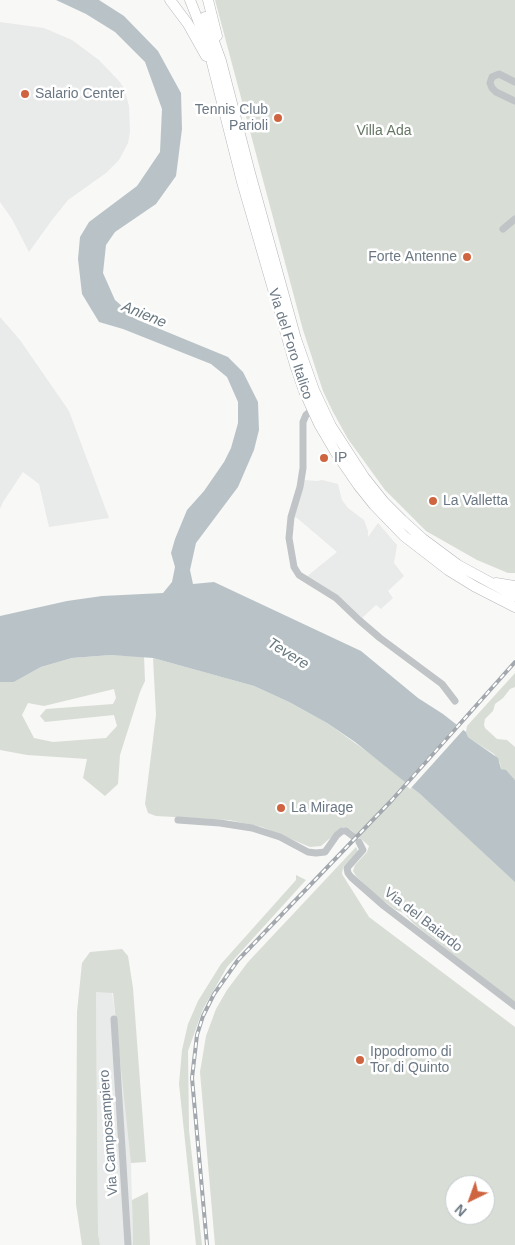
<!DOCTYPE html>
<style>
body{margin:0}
#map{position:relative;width:515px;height:1245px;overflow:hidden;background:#f8f8f6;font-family:Arial,sans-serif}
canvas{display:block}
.north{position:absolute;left:445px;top:1175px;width:50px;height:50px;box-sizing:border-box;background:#fff;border:1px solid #c4c9ce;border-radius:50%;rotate:222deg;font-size:14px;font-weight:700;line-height:20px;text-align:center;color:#6b7884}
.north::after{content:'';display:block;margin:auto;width:18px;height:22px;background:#cf6440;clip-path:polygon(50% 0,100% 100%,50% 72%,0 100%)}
</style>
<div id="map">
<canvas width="515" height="1245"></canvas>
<div class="north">N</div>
</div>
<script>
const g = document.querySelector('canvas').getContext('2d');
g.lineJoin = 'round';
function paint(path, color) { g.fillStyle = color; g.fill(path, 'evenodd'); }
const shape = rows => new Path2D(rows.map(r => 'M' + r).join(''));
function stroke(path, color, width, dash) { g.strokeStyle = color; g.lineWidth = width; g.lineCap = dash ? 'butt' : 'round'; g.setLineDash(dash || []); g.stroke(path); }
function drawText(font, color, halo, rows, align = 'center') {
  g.font = font + ' Arial,sans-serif'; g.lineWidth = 5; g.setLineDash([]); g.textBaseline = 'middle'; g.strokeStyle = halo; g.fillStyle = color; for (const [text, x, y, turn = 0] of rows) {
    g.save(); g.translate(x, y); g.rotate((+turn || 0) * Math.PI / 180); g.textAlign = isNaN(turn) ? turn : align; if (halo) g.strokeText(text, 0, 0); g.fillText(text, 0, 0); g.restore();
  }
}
paint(shape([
 [0,22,44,28,72,40,99,60,119,81,124,88,129,106,130,132,128,143,119,160,106,173,68,200,52,220,29,252,12,219,0,202],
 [0,317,20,340,69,411,109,518,49,527,39,484,23,472,3,502,0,509],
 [304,480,317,481,322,480,338,484,342,500,348,508,364,520,368,531,368,537,378,523,397,545,394,563,404,576,388,591,393,598,381,609,376,605,362,618,306,577,337,552,297,518,293,517],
 [96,992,112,992,130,1118,133,1245,100,1245,98,1233]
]), '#e9eaea');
paint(shape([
 [215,0,515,0,515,573,508,573,477,560,426,531,385,490,348,439,333,412,323,391,303,330],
 [110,655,144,656,145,681,140,692,120,755,118,784,105,796,83,778,87,759,27,755,0,750,0,682,14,682,41,667,72,658],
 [114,689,116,698,113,704,46,709,40,716,45,722,114,715,117,726,106,738,53,742,34,738,22,715,28,703,44,706],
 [153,658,254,686,289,702,327,723,383,763,420,794,515,881,515,1003,414,924,404,913,396,910,374,894,356,876,353,871,355,865,367,852,369,846,351,830,343,827,321,846,310,847,262,827,229,820,156,816,148,813,145,804,146,796,156,715],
 [515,673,515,687,510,689,503,698,495,704,493,711,485,719,484,725,485,728,497,739,507,740,515,747,515,780,506,771,501,769,500,763,494,754,475,742,468,737,466,732,467,726],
 [356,847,358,851,343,867,342,874,369,917,515,1027,515,1245,215,1245,200,1072,206,1036,216,1009,227,990,248,962],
 [455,1185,485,1185,485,1215,455,1215],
 [296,875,306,880,227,967,203,1009,188,1051,189,1130,202,1245,196,1245,179,1084,182,1050,188,1024,198,1001,221,964,296,880],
 [122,949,128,956,133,988,146,1162,131,1163,113,993,96,992,98,1233,100,1245,82,1245,76,1204,77,1012,82,963,90,952],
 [148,1192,150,1245,133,1245,132,1200]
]), '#d8ddd6');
paint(shape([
 [56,0,99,0,124,16,158,51,181,93,182,129,176,176,156,204,115,232,106,245,103,273,115,300,138,320,228,357,243,372,258,402,259,430,254,450,238,487,196,543,190,570,193,584,214,582,361,651,418,698,443,714,466,732,468,737,475,742,498,758,501,769,506,770,515,780,515,882,420,794,355,742,327,723,289,702,254,686,153,658,111,655,72,658,41,667,14,682,0,682,0,616,67,601,102,596,163,593,172,582,175,567,171,553,175,539,187,510,204,491,224,462,231,448,238,423,238,402,227,377,211,364,123,329,99,322,82,294,78,259,80,237,89,222,137,186,160,152,162,109,145,62,115,32,86,14]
]), '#b9c3c7');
paint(shape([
 [458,723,465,728,410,789,404,784]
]), '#f8f8f6');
const highway = shape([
 [170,0,188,24,206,56],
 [190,0,207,43,242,182,295,365,304,391,319,424,336,453,358,485,374,505,404,536,448,570,474,586,515,607],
 [208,0,217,36],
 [205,17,221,61,250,173,296,339,314,390,331,426,364,477,384,502,402,520,423,539,458,565,515,596],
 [496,583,515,586]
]);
stroke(highway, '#b4b7ba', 11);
stroke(shape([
 [515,82,499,74,492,77,490,83,492,88,496,92,515,101],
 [503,229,515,219],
 [312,410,306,415,303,422,303,468,300,487,291,517,289,538,294,567,299,575,336,598,359,620,380,638,442,684,455,701],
 [178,820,220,823,252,828,280,837,308,852,316,853,325,852,337,835,342,831,346,831,354,837],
 [359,842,363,850,347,868,348,873,351,877,384,906,515,1006],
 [114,1019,128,1245]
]), '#c0c4c7', 7);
stroke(highway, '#fff', 10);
const rail = shape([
 [207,1245,192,1078,197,1035,203,1016,214,994,238,960,392,800,515,662]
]);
stroke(rail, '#a2a8ad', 4);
stroke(rail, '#fff', 2, [5.5]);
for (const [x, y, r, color] of [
 [25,94,5,"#cf6440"],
 [278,118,5,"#cf6440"],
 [467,257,5,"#cf6440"],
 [324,458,5,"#cf6440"],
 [433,501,5,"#cf6440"],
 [281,808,5,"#cf6440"],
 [360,1060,5,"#cf6440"]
]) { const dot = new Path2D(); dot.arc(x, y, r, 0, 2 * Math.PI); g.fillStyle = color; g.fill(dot); stroke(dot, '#fff', 2); }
drawText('14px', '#6b7884', '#fff', [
 ["Salario Center",35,94],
 ["Tennis Club",268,110,"right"],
 ["Parioli",268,126,"right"],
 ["Forte Antenne",457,257,"right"],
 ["IP",334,458],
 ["La Valletta",443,501],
 ["La Mirage",291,808],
 ["Ippodromo di",370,1052],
 ["Tor di Quinto",370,1068]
], 'left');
drawText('14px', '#677765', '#fff', [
 ["Villa Ada",384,131]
]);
drawText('14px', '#6b7884', '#fff', [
 ["Via del Foro Italico",290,344,72],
 ["Via del Baiardo",423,920,38],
 ["Via Camposampiero",109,1133,-94]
]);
drawText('italic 15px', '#67787f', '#fff', [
 ["Aniene",144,315,22],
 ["Tevere",288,654,32]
]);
</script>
